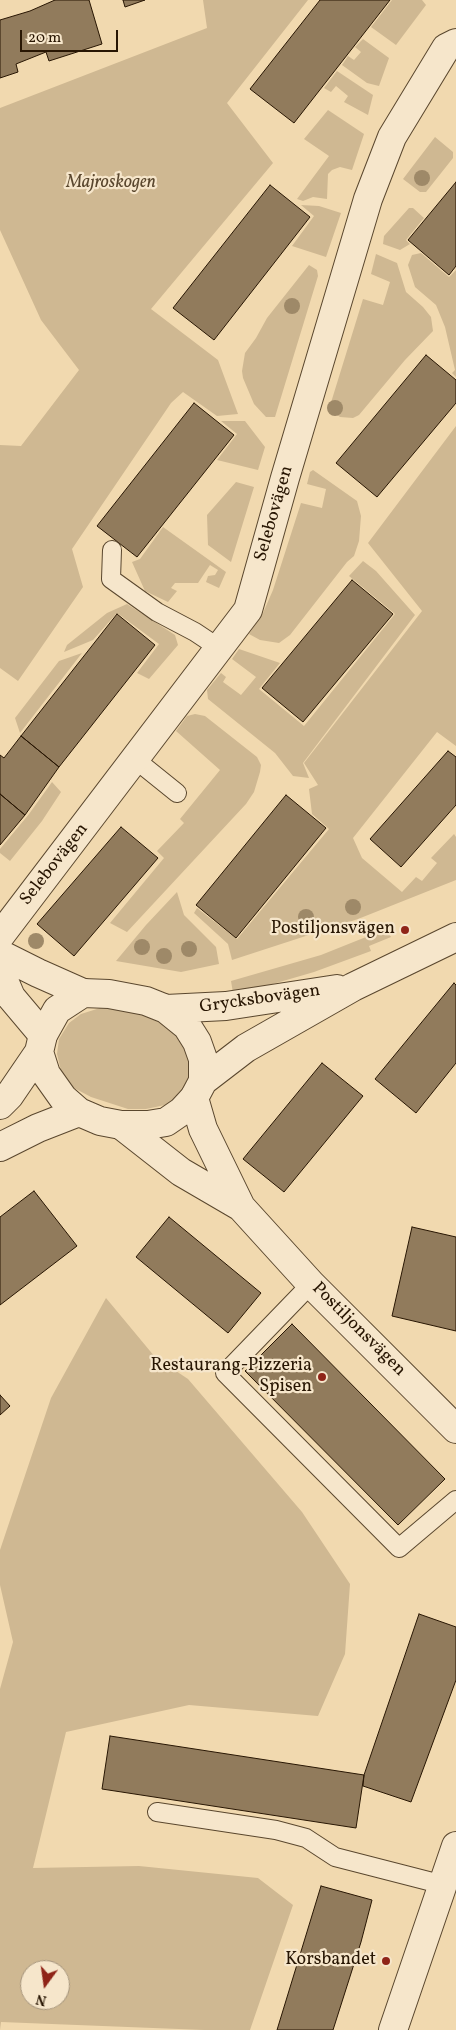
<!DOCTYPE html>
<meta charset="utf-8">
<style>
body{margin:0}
#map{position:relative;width:456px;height:2030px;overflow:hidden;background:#f1d9af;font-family:Vollkorn,serif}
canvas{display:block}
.north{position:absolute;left:20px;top:1960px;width:50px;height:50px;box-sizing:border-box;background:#f6e6cb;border:1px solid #a4937b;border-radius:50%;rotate:194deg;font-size:14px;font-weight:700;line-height:20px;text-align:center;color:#281603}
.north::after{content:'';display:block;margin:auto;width:18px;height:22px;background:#8f2418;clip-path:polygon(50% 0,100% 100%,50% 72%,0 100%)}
.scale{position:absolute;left:20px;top:30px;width:98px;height:22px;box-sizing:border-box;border:2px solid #281603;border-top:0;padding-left:6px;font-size:15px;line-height:18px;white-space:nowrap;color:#281603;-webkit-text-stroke:4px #f6e6cb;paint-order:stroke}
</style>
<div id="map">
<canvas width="456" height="2030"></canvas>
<div class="north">N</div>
<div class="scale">20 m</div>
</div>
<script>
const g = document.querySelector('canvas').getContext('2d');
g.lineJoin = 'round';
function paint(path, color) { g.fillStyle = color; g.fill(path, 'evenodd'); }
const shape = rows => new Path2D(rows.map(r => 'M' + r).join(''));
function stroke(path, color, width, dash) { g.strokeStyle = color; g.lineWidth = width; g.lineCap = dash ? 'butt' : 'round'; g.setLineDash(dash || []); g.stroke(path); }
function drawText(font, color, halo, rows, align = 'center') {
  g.font = font + ' Vollkorn,serif'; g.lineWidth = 4.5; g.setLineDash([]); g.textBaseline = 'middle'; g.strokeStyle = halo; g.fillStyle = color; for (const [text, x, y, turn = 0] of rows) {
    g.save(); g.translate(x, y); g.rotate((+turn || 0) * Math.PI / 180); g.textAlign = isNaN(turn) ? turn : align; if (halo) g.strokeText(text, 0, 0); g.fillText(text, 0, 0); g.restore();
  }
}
paint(shape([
 [203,0,308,0,227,103,273,163,151,309,218,360,238,414,217,416,183,392,171,403,72,549,83,587,18,681,0,668,0,445,21,446,79,370,41,320,0,230,0,108,207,28],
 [392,0,422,0,426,5,396,45,371,27],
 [363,39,389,58,379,86,367,83,342,65,348,56,354,60,361,52,355,47],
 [337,71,373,95,368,115,344,102,348,96,336,86,331,92,324,88],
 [328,110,364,134,352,170,340,167,332,170,328,174,327,199,313,197,303,201,297,199,329,156,304,139],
 [435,137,453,152,453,158,426,192,420,192,403,179],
 [301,205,319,206,341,213,326,257,292,246,314,216],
 [409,208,413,208,424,218,406,240,410,244,400,250,383,244,384,236],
 [421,253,449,277,456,270,456,377,452,373,455,370,445,327,436,305,415,287,408,265,412,255],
 [376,254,397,263,406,292,423,307,431,317,433,331,405,360,359,415,353,418,340,417,329,409,363,299,383,305,390,282,371,274],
 [309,265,317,270,318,276,275,417,266,417,254,404,243,378,242,371,245,353,256,338,267,318],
 [221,421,245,421,265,447,258,470,217,460,237,434],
 [456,426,456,746,437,732,353,838,362,858,402,892,416,877,422,881,437,863,431,858,454,834,456,837,456,880,358,919,232,960,228,944,194,913,197,908,237,939,329,829,312,814,309,789,318,785,304,763,422,611,368,543],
 [313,470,357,501,361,516,359,541,354,556,347,562,290,635,279,643,260,640,249,634,263,613,273,590,301,503,322,508,326,489,307,484,310,472],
 [236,482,254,487,231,562,208,545,207,515],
 [163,527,226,572,219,588,206,582,208,576,215,575,218,570,210,565,198,583,175,583,171,588,177,591,168,602,145,591,132,562,140,559],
 [363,561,376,571,415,615,303,763,309,778,293,776,275,753,208,699,207,690,221,673,226,677,223,682,241,695,256,677,232,659,239,649,280,663,259,689,304,726,395,614,349,576],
 [127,604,175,635,178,645,149,679,137,673,159,644,117,613,93,640,64,652,67,645,107,613],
 [82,653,20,733,15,718,59,661],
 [195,714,205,716,257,757,261,765,260,772,254,792,246,804,127,932,110,923,164,858,157,851,184,823,180,819,220,770,176,731,187,716],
 [52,782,61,792,42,821,10,861,0,853,0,849,29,814],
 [177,892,184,915,216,947,219,964,181,972,116,961,146,925],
 [386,929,391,937,369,946,371,951,314,972,259,988,233,993,231,981,321,955],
 [100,1008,139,1012,176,1031,188,1047,193,1068,188,1084,179,1097,165,1105,146,1109,128,1109,91,1097,74,1088,62,1075,57,1054,59,1039,69,1023,81,1014],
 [106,1298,155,1357,188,1379,302,1512,350,1584,345,1654,318,1716,189,1705,66,1732,33,1868,139,1866,258,1878,293,1905,250,2030,204,2030,1,2022,0,2030,0,1689,13,1642,0,1585,0,1550,51,1398],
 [30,1970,60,1970,60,2000,30,2000]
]), '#cfb892');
const building = shape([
 [55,0,89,0,102,44,49,61,46,52,16,64,18,72,0,78,0,20,30,11,55,0],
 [123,0,145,0,125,7,123,0],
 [320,0,390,0,294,123,250,89,320,0],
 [456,182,456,266,449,275,408,240,456,182],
 [270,185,310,217,214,340,173,308,270,185],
 [426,355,456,380,456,403,377,497,336,463,426,355],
 [194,403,234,435,137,557,97,526,194,403],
 [352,580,393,614,303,722,262,688,352,580],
 [117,614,155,645,59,767,21,736,117,614],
 [21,736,59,767,25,815,0,794,0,755,4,758,21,736],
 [448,751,456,757,456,805,401,867,370,839,448,751],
 [0,794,25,815,0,845,0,794],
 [286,795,326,828,236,938,196,905,286,795],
 [121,827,158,858,74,956,37,924,121,827],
 [454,983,456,985,456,1063,416,1113,375,1079,454,983],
 [322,1063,363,1096,284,1192,243,1159,322,1063],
 [34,1191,77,1246,0,1305,0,1217,34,1191],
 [169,1217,261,1293,228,1333,136,1257,169,1217],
 [412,1227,456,1237,456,1331,392,1316,412,1227],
 [292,1324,445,1479,398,1525,245,1371,292,1324],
 [0,1395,10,1406,0,1415,0,1395],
 [419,1614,456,1627,456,1680,411,1802,363,1786,364,1775,419,1614],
 [110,1736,364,1775,356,1828,102,1789,110,1736],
 [321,1886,372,1900,361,1942,333,2030,277,2030,321,1886]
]);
paint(building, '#917b5c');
stroke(building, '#281603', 1);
const service = shape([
 [112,550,111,579,157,612,195,632,219,648],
 [136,760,177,793],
 [311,1284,225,1373,399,1548,456,1500],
 [157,1812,276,1830,306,1838,335,1857,444,1885]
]);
const minor = shape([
 [0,936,248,610,285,478,368,199,392,137,446,48,456,43],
 [0,954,38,973,83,993],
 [0,971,11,997,43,1035],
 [194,1098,203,1129,241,1207],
 [121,1125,181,1172,241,1207,311,1284,456,1429],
 [393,2030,456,1846]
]);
const tertiary = shape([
 [166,1009,226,1006,337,989],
 [203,1081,246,1048,353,987,456,937],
 [0,1105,9,1096,39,1052,43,1035,57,1010,83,993,109,994,146,1001,166,1009,187,1026,197,1042,203,1059,203,1081,194,1098,182,1111,166,1122,148,1125,121,1125,100,1121,79,1112,63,1098,46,1074,39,1052],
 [0,1147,38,1128,79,1112]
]);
stroke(service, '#5a472e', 20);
stroke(minor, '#5a472e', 30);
stroke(tertiary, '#5a472e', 30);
stroke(service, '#f6e6cb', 18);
stroke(minor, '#f6e6cb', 28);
stroke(tertiary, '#f6e6cb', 28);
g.fillStyle = '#9e8968';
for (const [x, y] of [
 [422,178],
 [292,306],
 [335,408],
 [353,907],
 [306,917],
 [36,941],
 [142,947],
 [189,949],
 [164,956]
]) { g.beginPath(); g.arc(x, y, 8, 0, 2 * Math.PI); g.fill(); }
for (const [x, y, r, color] of [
 [405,930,5,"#8f2418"],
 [322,1377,5,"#8f2418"],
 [386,1961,5,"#8f2418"]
]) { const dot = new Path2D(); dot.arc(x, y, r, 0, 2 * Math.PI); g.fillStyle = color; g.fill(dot); stroke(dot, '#f6e6cb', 2); }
drawText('italic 18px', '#5a472e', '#f6e6cb', [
 ["Majroskogen",111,184]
]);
drawText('18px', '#281603', '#f6e6cb', [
 ["Selebovägen",275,514,-74],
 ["Selebovägen",55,865,-52],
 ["Grycksbovägen",260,1000,-8],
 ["Postiljonsvägen",358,1330,45]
]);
drawText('18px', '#281603', '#f6e6cb', [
 ["Postiljonsvägen",395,930],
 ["Restaurang-Pizzeria",312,1367],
 ["Spisen",312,1388],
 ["Korsbandet",376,1961]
], 'right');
</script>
